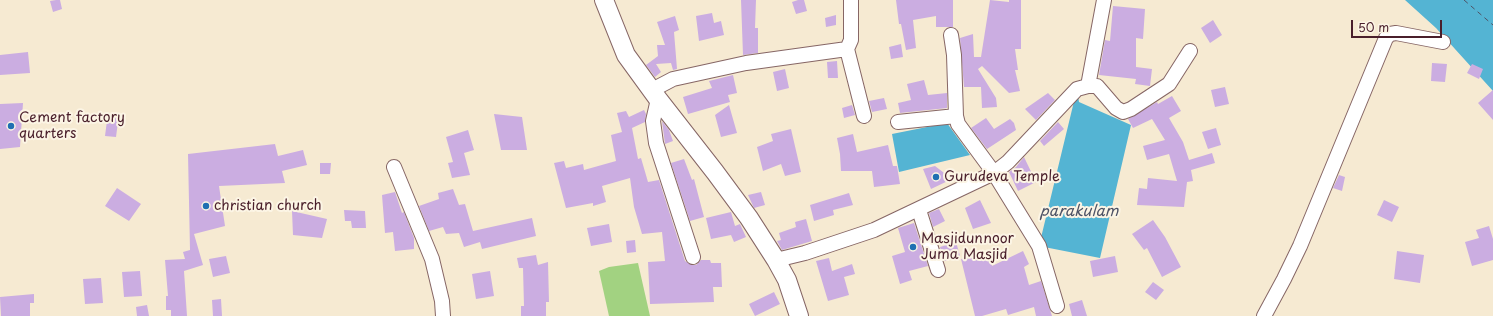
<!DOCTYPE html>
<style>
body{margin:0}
#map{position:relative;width:1493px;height:316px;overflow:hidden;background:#f6ead2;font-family:"Playpen Sans",sans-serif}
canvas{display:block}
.scale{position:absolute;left:1351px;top:20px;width:91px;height:18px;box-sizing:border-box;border:2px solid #4a1f2b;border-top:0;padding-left:5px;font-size:12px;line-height:14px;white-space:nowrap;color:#4a1f2b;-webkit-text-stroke:3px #fcf5e5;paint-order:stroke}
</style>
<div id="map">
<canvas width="1493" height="316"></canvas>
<div class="scale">50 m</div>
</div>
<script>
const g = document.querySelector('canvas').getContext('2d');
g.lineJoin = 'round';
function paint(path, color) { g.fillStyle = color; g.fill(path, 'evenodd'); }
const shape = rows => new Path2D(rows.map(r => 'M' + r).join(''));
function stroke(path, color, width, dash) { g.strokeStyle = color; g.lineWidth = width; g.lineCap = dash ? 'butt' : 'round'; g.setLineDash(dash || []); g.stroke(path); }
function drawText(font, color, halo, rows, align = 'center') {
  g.font = font + ' "Playpen Sans",sans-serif'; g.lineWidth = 4; g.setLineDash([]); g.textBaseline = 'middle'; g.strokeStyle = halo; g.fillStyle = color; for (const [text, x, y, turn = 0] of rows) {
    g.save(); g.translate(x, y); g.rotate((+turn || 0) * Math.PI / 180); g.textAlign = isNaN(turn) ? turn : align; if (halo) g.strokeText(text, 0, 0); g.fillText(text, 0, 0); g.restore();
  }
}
paint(shape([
 [638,263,650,316,609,316,599,271,609,267]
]), '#a2d281');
paint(shape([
 [1405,0,1493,0,1493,91,1436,28],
 [1077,89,1079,102,1131,125,1100,258,1039,246],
 [947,123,970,155,899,172,892,134]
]), '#54b4d3');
stroke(shape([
 [1464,0,1493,25]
]), '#4e5366', 1, [5, 4]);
paint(shape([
 [56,0,60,0,62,9,53,12,50,1],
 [741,0,756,0,755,28,758,28,758,53,743,55],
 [798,0,804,0,807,11,796,14,792,2],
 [896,0,953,0,953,27,936,27,936,16,913,20,916,48,906,50,901,24,899,24],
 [990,0,1009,2,1009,0,1021,0,1021,49,1015,49,1018,70,1015,70,1020,91,1009,93,982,66,978,69,996,98,997,107,982,108,981,87,964,87,960,38,973,34,974,57,981,57],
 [1113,6,1145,9,1143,39,1136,38,1136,67,1152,69,1150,86,1135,84,1136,79,1099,75,1105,40,1110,41],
 [712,13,714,23,721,21,724,35,699,41,696,16],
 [836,15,836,25,826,27,825,18],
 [675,16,679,30,674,32,677,69,673,70,671,63,656,64,661,72,655,77,646,65,658,56,657,45,665,45,657,22],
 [1213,20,1222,35,1210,43,1201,28],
 [901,44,903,57,891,59,889,47],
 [28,52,30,73,0,75,0,55],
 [837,61,838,78,828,78,827,62],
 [1432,63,1447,64,1445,82,1431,81],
 [1472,64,1483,69,1479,79,1467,73],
 [785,69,789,88,777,91,773,72],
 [733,75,737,93,728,95,730,102,688,114,683,97,712,88,709,81],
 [924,80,928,95,947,93,947,108,900,113,898,103,911,100,907,84],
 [1225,87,1229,104,1215,107,1211,90],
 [1493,90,1493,120,1478,103],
 [1048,93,1055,100,1036,120,1025,109],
 [1172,96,1181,111,1169,118,1183,142,1189,160,1212,153,1215,163,1191,170,1193,181,1187,182,1184,207,1137,205,1139,188,1147,189,1148,178,1177,181,1169,154,1147,160,1143,146,1165,140,1152,119,1133,128,1128,119,1157,102,1158,104],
 [884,98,887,109,872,112,869,101],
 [23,103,20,147,0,149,0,104],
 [729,105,737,133,721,137,715,115],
 [852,105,855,115,844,118,842,108],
 [644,110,646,114,645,122,632,128,638,159,641,158,648,182,659,180,685,261,692,265,696,265,701,260,710,260,711,263,721,263,722,287,713,287,714,302,650,304,648,262,665,261,662,232,642,234,634,207,630,178,602,186,606,202,593,206,593,203,566,208,554,163,564,161,566,168,583,164,584,170,616,161,611,135,622,132,617,113,626,111,629,117],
 [108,113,119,114,116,137,105,136],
 [494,114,522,117,527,150,501,150],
 [986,118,994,129,1010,119,1014,123,1016,130,987,149,971,128],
 [662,121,669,130,673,141,665,144],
 [1058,122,1064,129,1044,146,1040,141],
 [1216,128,1221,145,1208,149,1202,132],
 [791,129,801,172,785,176,781,164,763,171,757,147,773,141,771,134],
 [468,130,474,150,464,153,470,175,452,178,448,163,453,162,446,137],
 [853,134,857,152,888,145,893,166,897,166,900,184,874,187,872,171,841,171,840,154,837,138],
 [275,144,278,156,303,150,307,165,282,171,285,183,219,186,225,226,194,234,203,265,184,271,187,316,171,316,171,310,166,310,166,296,168,296,165,260,185,259,183,252,190,250,188,154],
 [1024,157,1036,182,1018,191,1009,172,1016,167],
 [684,159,692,180,694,179,704,217,690,221,671,163],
 [320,163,331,163,330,174,320,174],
 [935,166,952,179,931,189,923,169],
 [1339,175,1345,177,1342,191,1333,188],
 [117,188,141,204,129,221,105,206],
 [453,189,459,205,465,204,473,231,532,218,536,236,482,249,480,242,464,247,459,233,446,234,443,227,429,231,419,206,439,199,438,193],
 [395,192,402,213,404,212,414,238,414,249,395,251,393,232,385,233,382,195],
 [761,192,765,205,754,208,748,195],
 [849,193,853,205,833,210,834,215,814,221,810,205],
 [980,200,991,223,973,229,965,208],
 [1384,200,1399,207,1392,222,1377,215],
 [939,209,945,221,933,227,929,213],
 [344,210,365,211,366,228,352,228,351,221,345,221],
 [292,211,327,219,322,238,293,235],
 [731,212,735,226,740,224,746,237,734,242,731,235,711,239,706,218],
 [806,219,812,241,782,250,777,241,781,240,779,233,796,227,795,222],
 [1153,220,1165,237,1181,267,1162,277,1147,248,1144,250,1132,234],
 [914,223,928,266,909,271,912,280,900,284,892,256,905,252,898,228],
 [609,224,612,242,591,246,587,228],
 [1489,226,1493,239,1493,260,1472,266,1465,242,1479,238,1476,230],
 [635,240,636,252,627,253,626,241],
 [956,242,960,256,944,261,940,247],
 [1023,251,1029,264,1024,267,1029,285,1041,281,1052,316,1036,316,1034,307,1008,315,1006,309,982,316,975,316,961,259,989,253,992,266],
 [1397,251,1424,255,1420,283,1394,279],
 [536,255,538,265,548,262,549,302,546,302,546,316,521,316,521,306,524,306,523,268,519,268,517,258],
 [226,256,230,273,213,277,209,259],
 [1115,256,1118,272,1093,277,1090,261],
 [829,258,832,271,852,264,855,274,844,277,849,295,828,301,816,261],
 [140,271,142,296,124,297,122,272],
 [490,271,494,296,476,299,472,274],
 [101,278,103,303,85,304,83,279],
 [1153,282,1164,290,1156,300,1145,292],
 [774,292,780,304,755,316,749,304],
 [34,294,34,303,30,303,30,316,1,316,0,297],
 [221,299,222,316,213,316,212,300],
 [1082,300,1087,316,1072,316,1069,304],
 [147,305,149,316,137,316,136,307]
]), '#cbade1');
const minor = shape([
 [851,0,851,40,847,49,864,116],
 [951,35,954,55,956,116,958,124,994,173,1039,246,1057,306],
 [1088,86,1104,0],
 [652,90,673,79,746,63,847,49],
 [658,99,653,121,656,143,693,257],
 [898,122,956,116],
 [394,167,432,259,442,301,443,316],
 [919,210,938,270],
 [776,260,805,253,874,230,994,173,1008,162,1077,89,1088,86,1097,86,1116,108,1123,112,1131,109,1169,84,1190,51],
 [1264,316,1284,279,1300,246,1386,38,1390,34,1396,33,1443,42]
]);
const major = shape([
 [604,0,626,55,658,99,715,172,749,218,776,260,787,280,799,316]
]);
stroke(minor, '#866665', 16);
stroke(major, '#866665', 20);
stroke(minor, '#fff', 14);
stroke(major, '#fff', 18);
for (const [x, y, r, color] of [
 [11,126,4,"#1f6fb2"],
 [936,177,4,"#1f6fb2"],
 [206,206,4,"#1f6fb2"],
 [913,247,4,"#1f6fb2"]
]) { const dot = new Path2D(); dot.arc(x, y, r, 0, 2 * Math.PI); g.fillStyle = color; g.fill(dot); stroke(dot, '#fcf5e5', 1.5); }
drawText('14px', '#4a1f2b', '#fcf5e5', [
 ["Cement factory",19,118],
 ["quarters",19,134],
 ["Gurudeva Temple",944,177],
 ["christian church",214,206],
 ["Masjidunnoor",921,239],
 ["Juma Masjid",921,255]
], 'left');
drawText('italic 15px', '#4e5366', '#fcf5e5', [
 ["parakulam",1079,212]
]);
</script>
